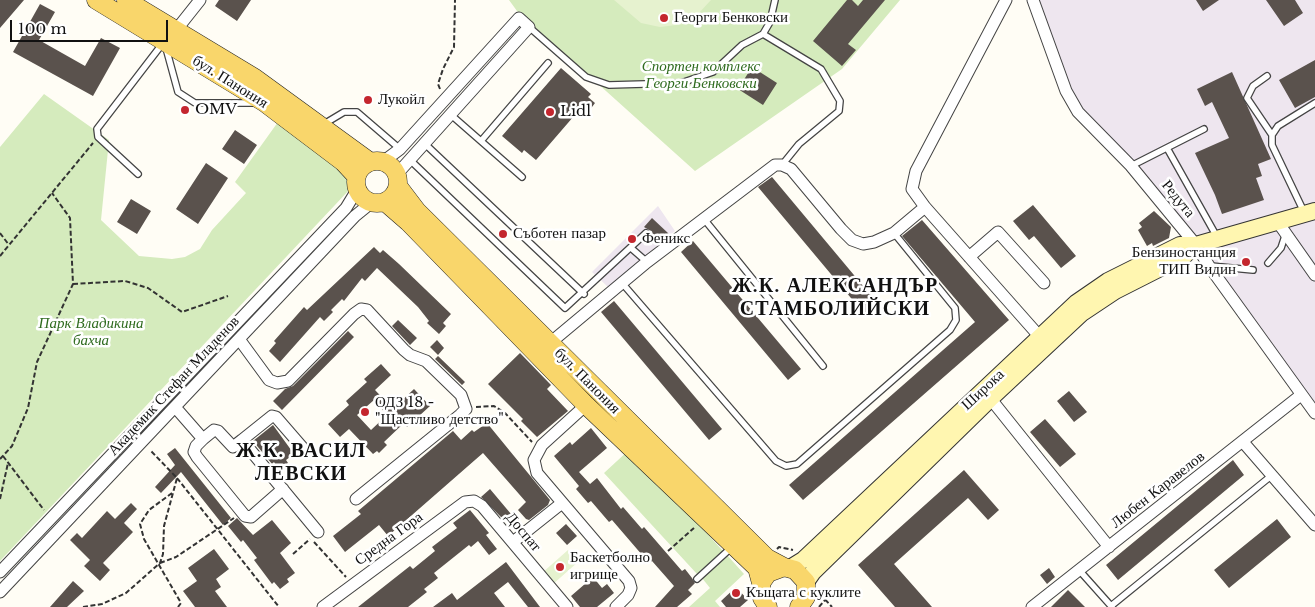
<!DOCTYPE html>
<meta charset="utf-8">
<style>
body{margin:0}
#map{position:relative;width:1315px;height:607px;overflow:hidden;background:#fffdf5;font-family:"Libre Baskerville",serif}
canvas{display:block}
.scale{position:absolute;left:10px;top:20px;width:158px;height:22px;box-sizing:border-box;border:2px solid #111;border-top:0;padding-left:6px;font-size:15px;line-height:18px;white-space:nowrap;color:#111;-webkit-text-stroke:4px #fff;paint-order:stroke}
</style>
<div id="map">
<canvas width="1315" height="607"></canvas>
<div class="scale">100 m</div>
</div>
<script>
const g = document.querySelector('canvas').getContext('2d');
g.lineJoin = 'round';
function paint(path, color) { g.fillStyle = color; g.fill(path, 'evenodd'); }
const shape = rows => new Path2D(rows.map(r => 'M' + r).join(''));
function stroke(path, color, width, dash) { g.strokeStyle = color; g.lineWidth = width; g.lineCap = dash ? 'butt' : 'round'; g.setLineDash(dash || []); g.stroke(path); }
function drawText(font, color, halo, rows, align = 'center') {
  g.font = font + ' "Libre Baskerville",serif'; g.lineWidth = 5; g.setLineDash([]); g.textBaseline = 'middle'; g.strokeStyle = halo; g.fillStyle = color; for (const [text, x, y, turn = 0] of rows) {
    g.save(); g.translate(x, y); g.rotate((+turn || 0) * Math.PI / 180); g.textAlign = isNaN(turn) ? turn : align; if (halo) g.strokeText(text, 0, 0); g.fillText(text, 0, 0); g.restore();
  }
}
paint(shape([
 [1033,0,1315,0,1315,414,1209,266,1078,112],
 [658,206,675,231,608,287,592,272]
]), '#eee6ef');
paint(shape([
 [509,0,900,0,842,69,695,171,517,11],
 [44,94,109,140,101,220,139,256,172,259,185,257,200,249,212,230,246,193,235,182,278,122,351,179,351,188,0,561,0,147],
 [630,449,723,551,697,574,604,473],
 [727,555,744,574,715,601,720,607,689,607,710,588,702,578]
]), '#d5ebbd');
paint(shape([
 [614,0,711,0,699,13,684,24,660,27,641,23],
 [568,550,578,562,552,585,542,573]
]), '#e6f2cf');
paint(shape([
 [0,0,24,0,0,28],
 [219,0,251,0,237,21,215,6],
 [847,0,852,0,858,6,863,0,885,0,848,44,856,50,842,66,813,41],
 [1196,0,1219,0,1203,11],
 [1266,0,1295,0,1303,13,1284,26],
 [40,4,55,12,39,40,85,66,101,38,120,48,93,96,13,52],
 [1315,60,1315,97,1295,108,1279,80],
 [752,67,777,83,763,105,738,89],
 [561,68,591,94,588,97,595,103,586,115,580,109,536,160,524,150,522,153,502,136],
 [1232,72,1271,159,1258,164,1262,176,1256,178,1264,200,1222,214,1215,195,1195,153,1229,138,1212,102,1205,106,1197,89],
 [235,130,257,145,244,164,222,149],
 [206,163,228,178,198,224,176,209],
 [772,177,879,305,866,316,758,187],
 [131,199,151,211,137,234,117,222],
 [1033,205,1076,256,1061,268,1034,236,1029,240,1013,221],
 [1154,211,1171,227,1169,238,1153,246,1152,243,1147,246,1138,230,1142,227,1139,223],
 [652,218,669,234,660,242,649,230,644,227],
 [922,220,1009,320,803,500,789,485,975,322,902,236],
 [693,241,801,369,788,380,681,252],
 [374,247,380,253,383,250,399,264,451,314,443,323,446,326,439,334,427,323,429,321,418,307,377,268,365,281,362,278,344,301,342,299,331,310,333,312,324,321,320,317,280,362,269,351,276,343,274,341,304,307,307,310],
 [614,301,722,429,709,440,601,312],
 [398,320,417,338,410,345,392,326],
 [348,331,354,337,282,410,273,401,285,389,293,386],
 [437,340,444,348,438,355,430,347],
 [520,353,551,385,547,389,568,411,537,437,521,421,523,419,488,384],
 [438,356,465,382,462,385,435,359],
 [381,364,391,375,375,390,393,409,414,389,430,406,407,427,404,423,384,442,387,445,379,453,377,451,373,454,349,429,340,437,328,424,349,405,346,401,367,382,364,379],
 [374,400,387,415,371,430,357,415],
 [1069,391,1087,412,1074,422,1057,401],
 [1045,419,1076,454,1060,467,1030,432],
 [487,423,550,500,548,505,529,520,526,519,518,510,526,502,483,453,388,536,379,525,345,552,333,536,361,514,358,511,453,431,461,440,472,430,474,432],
 [273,425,294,454,286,460,288,463,279,470,274,462,272,464,253,441],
 [591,428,607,448,579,472,590,484,597,478,621,509,623,507,642,529,644,527,682,571,685,569,692,578,695,583,688,590,692,594,677,607,655,607,674,586,652,561,649,563,612,520,609,522,591,501,588,503,576,489,579,486,554,456,570,442,572,445],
 [175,448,231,518,223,525,181,472,161,493,155,487,175,465,167,454],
 [1233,460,1244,475,1118,580,1106,565],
 [964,470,999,510,988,520,968,498,894,564,932,607,895,607,858,565],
 [490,489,511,514,504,520,481,497],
 [131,503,137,509,124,523,133,532,103,563,110,570,100,581,84,566,90,560,70,540,77,533,82,538,107,511,115,519],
 [470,510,489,533,486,535,497,549,489,555,478,541,471,547,469,545,434,573,438,578,424,589,427,592,408,607,358,607,410,566,413,569,435,551,432,547,457,528,453,523],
 [237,518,253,535,272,520,291,543,280,553,295,573,287,579,289,582,280,589,274,582,272,584,254,560,257,558,243,540,241,542,228,526],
 [1277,519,1291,537,1229,588,1214,570],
 [566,524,577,536,567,545,556,533],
 [214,549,229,569,216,579,221,587,215,591,227,607,195,607,183,591,197,581,188,568],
 [506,562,540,607,528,607,508,582,494,593,505,607,433,607,452,593,457,600],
 [1049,568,1055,577,1047,584,1040,575],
 [593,577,602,588,607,584,614,593,597,607,580,607,571,596],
 [73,581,84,591,67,607,50,607],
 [736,587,748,600,740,607,726,607,721,601],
 [1068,590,1085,607,1051,607]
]), '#5a524d');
const service = shape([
 [775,0,770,22,763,34,821,69,840,101,839,111,799,144,782,165],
 [529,27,586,77,609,85,681,83,713,72,742,45,763,34],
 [166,48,178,92,195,103,255,103],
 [1267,76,1253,86,1247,98,1272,135],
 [450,114,522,177],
 [324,124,344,112,357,112,400,149],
 [481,141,548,63],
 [424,143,584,294],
 [1167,148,1217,237],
 [409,159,565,308,646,233],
 [1131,166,1204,129],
 [138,174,98,137,97,129,163,43],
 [1304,212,1272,145,1272,135,1278,126,1315,103],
 [704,219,823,366],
 [631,248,647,262],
 [1268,263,1281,248,1286,233],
 [1211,266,1253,270],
 [622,283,776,461,786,466,797,464,950,330,956,320,955,308,894,233],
 [1079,570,1112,607],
 [697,579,732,547],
 [1111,606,1271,476]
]);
const minor = shape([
 [1006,0,916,171,912,189,925,207,1040,337],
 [1033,0,1066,91,1078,112,1131,166,1196,245,1209,266,1315,413],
 [173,34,200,0],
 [384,161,400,149,519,18,529,27,397,174],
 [1277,221,1315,275],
 [969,257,998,232,1044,283],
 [239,339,269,380,277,383,288,381,354,314,361,309,367,310,404,350,410,355,426,361,461,395,466,409,460,415,356,499],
 [550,343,647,262,775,165,782,165,791,169,841,229,852,240,863,244,874,242,894,233,925,207],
 [986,393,1109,547],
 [586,405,542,445,534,460,537,473,629,581,631,588,628,595,616,607],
 [175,407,203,439,214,430,218,431,233,447,242,440,318,532],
 [203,439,196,446,194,452,197,457,245,516,251,517,283,489],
 [242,440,272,416,276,417,302,447],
 [1243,442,1315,525],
 [513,542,562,503],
 [0,572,346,208,357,190],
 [0,592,355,216,371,203],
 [323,607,465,502,474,501,482,506,567,607],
 [1032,607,1301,395]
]);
const secondary = shape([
 [790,568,803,560,1076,303,1108,281,1180,245,1196,245,1315,211],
 [806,582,813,572,990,399,1082,313,1115,291,1184,256,1194,246]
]);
const primary = shape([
 [96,0,265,103,343,162,356,176],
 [126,0,255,78,369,161],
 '356 182a21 21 0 1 1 42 0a21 21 0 1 1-42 0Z',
 [398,186,417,211,767,558,784,567],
 [385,202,408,222,586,405,757,568,761,583],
 [768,607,762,598,761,583,768,573,784,567,795,570,806,582,806,597,799,607]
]);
stroke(service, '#444', 8);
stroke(minor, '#444', 13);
stroke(secondary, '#333', 18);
stroke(primary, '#222', 19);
stroke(shape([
 [440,89,438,84,443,69,454,47,455,0],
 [0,233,9,245],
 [0,256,93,143],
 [73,284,125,281,148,288,182,312,228,296],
 [476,407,494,406,505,413,532,442],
 [3,456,44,510],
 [0,459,12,446,28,408,37,362,73,284,70,218,52,193],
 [177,478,279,607],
 [172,493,149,510,140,524,144,539,181,603,178,607],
 [0,499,8,463],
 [314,542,346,577],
 [777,549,779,547,793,550],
 [668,551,694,528],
 [293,554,310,539],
 [160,563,176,557,234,518],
 [820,594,832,607],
 [83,607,102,604,126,593,160,563,163,554,164,526,177,478,150,450],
 [819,607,825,600]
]), '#333', 2, [5, 2.5]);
stroke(service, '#fff', 5.5);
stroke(minor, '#fff', 11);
stroke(secondary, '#fff6b0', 16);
stroke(primary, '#f9d66b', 18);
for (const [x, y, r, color] of [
 [664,18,5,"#c4262e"],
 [368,100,5,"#c4262e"],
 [185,110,5,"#c4262e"],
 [550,112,5,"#c4262e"],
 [503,234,5,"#c4262e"],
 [632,239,5,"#c4262e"],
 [1246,262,5,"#c4262e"],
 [365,412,5,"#c4262e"],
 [560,567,5,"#c4262e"],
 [736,593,5,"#c4262e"]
]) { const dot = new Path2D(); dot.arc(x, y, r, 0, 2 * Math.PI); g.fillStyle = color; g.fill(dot); stroke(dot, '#fff', 2); }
drawText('15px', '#111', '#fff', [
 ["Георги Бенковски",674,18],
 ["Лукойл",378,100],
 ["OMV",195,110],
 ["Lidl",560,112],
 ["Съботен пазар",513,234],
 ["Феникс",642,239],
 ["Бензиностанция",1236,253,"right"],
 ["ТИП Видин",1236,270,"right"],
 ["ОДЗ 18 -",375,403],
 ["\"Щастливо детство\"",375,420],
 ["Баскетболно",570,558],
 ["игрище",570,575],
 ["Къщата с куклите",746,593]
], 'left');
drawText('italic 15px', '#2f6b1f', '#fff', [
 ["Спортен комплекс",701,67],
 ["Георги Бенковски",701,84],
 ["Парк Владикина",91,324],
 ["бахча",91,341]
]);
drawText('15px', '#111', '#fff', [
 ["бул. Панония",230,82,32],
 ["Редута",1178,199,51],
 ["бул. Панония",587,381,45],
 ["Академик Стефан Младенов",174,386,-47],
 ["Широка",983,390,-43],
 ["Любен Каравелов",1158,490,-38],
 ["Доспат",523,532,50],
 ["Средна Гора",389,539,-36]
]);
g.letterSpacing = '1px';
drawText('bold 20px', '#111', '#fff', [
 ["Ж.К. АЛЕКСАНДЪР",835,286],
 ["СТАМБОЛИЙСКИ",835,309],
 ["Ж.К. ВАСИЛ",301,451],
 ["ЛЕВСКИ",301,474]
]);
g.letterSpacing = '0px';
</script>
